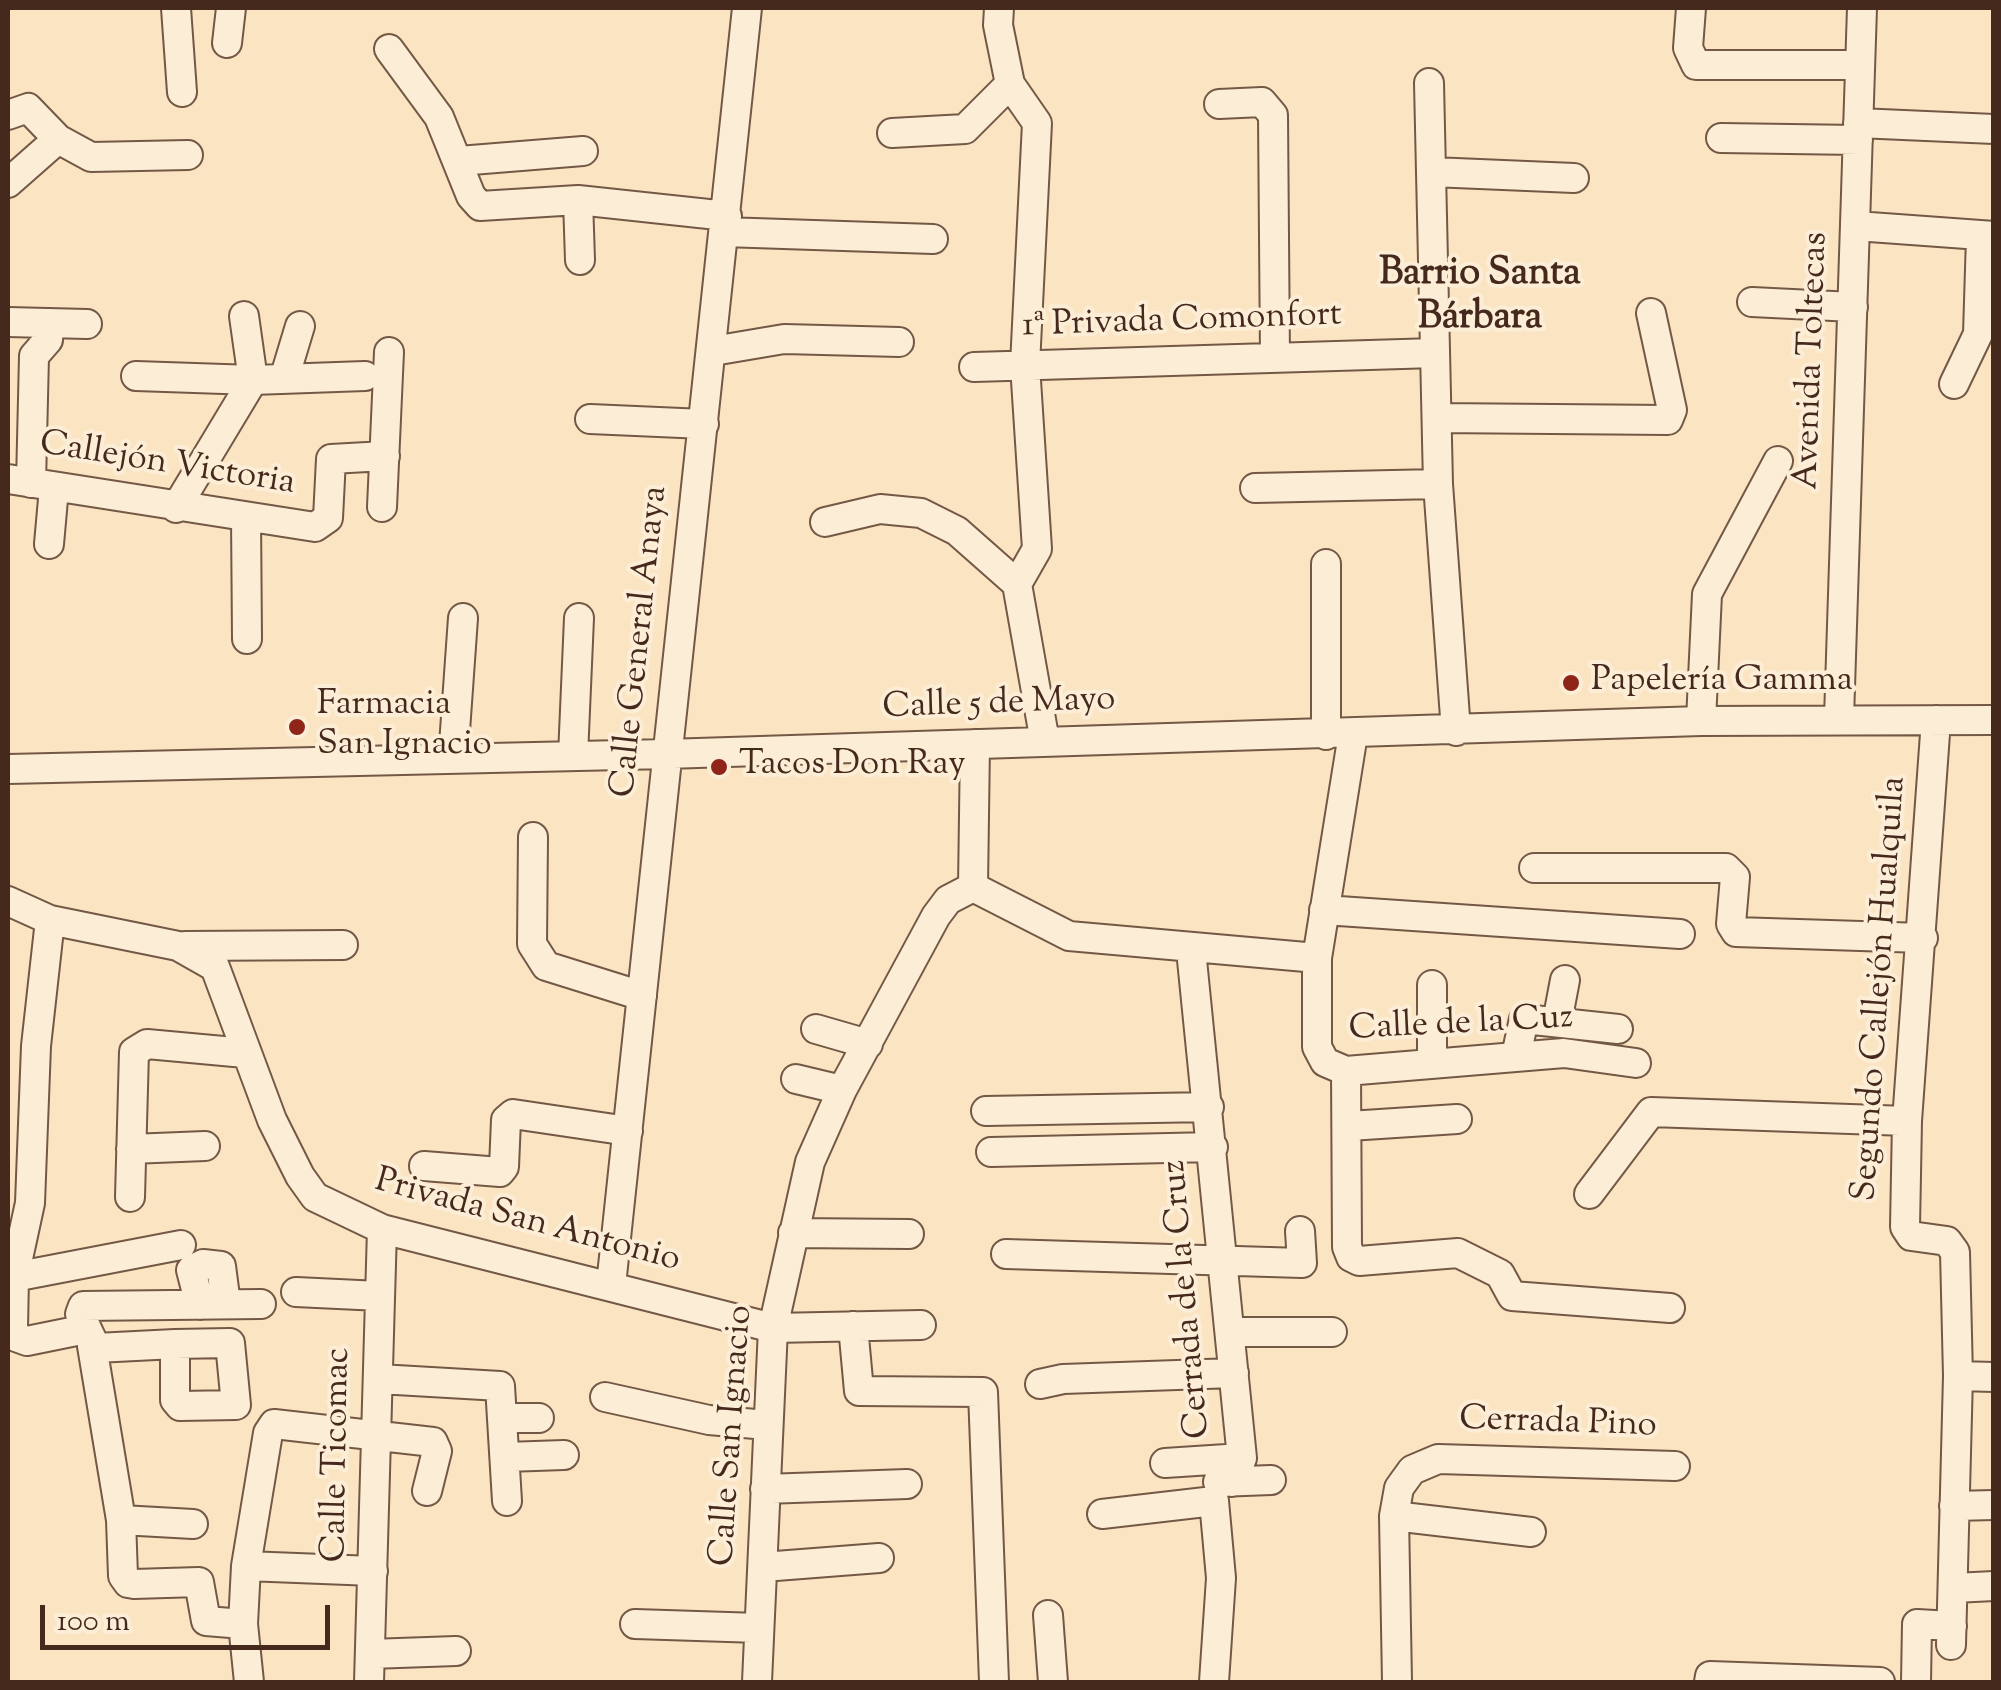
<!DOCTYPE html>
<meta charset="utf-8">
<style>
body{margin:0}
#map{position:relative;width:2001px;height:1690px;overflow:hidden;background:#fae4c2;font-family:"Sorts Mill Goudy",serif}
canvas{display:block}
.frame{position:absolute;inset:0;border:10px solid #46291d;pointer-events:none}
.scale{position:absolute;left:40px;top:1605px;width:290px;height:45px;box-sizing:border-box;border:5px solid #46291d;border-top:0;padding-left:12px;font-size:30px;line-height:35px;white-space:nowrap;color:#46291d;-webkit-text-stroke:8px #fcedd7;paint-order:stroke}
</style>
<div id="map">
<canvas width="2001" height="1690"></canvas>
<div class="frame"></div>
<div class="scale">100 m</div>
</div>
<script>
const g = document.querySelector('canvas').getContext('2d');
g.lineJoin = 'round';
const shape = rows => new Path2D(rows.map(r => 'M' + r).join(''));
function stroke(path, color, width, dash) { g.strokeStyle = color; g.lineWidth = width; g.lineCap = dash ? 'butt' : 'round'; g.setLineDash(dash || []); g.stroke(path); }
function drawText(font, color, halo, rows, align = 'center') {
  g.font = font + ' "Sorts Mill Goudy",serif'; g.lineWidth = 8; g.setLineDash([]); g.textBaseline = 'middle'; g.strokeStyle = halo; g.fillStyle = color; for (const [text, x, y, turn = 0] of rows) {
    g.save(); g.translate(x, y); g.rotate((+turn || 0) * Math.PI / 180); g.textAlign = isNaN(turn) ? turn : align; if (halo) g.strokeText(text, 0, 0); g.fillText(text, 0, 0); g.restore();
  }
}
const minor = shape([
 [176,8,182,92],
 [999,8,998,25,1010,84,1037,123,1025,365,1037,549,1017,584],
 [1691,8,1688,48,1696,65,1859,65],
 [227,43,231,8],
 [389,49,439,117,471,196,480,206,578,200,727,216],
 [1429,83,1438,484,1456,731],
 [1219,104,1262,102,1273,115,1275,358],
 [8,115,28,108,58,139],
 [1858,123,1994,129],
 [892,133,965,129,1010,84],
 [1721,138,1858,140],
 [459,161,583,151],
 [1432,172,1574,178],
 [8,183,58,139,91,157,188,155],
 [578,200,580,260],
 [1856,226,1994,236],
 [724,232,933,239],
 [1752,302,1853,307],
 [8,322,87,324],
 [713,351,784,339,899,342],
 [974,367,1435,353],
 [136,376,253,380,365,376],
 [284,379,300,326],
 [1954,384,1978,334,1981,237],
 [1437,418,1668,420,1672,410,1651,313],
 [590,419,704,424],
 [8,479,315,527,328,518,331,459,385,456],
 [31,483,34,356,48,340,49,323],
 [1255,488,1438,484],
 [382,507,389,352],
 [176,508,253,380,244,316],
 [246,517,247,639],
 [825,522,880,509,921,513,957,531,1017,584,1045,742],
 [49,544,54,488],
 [1326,564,1326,735],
 [1839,718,1862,8],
 [1936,720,1907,1121,1905,1227,1911,1236,1947,1241,1955,1252,1958,1376,1951,1645],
 [1701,721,1707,594,1778,461],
 [1353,734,1317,958,1317,1047,1325,1062,1346,1071,1564,1053,1636,1063],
 [975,744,973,887,1069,936,1317,958],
 [573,756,579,618],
 [453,759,463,618],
 [8,769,666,754,1701,721,1994,720],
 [533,837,532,944,546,966,642,996],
 [1534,868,1726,868,1735,877,1731,924,1736,932,1923,938],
 [8,901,50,920,178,946,215,967,272,1120,300,1176,315,1197,382,1229,773,1328,921,1325],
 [1324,910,1680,934],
 [50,920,36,1046,30,1203,14,1277,13,1329,16,1337,27,1341,86,1329],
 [185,946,343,945],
 [1191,950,1242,1458,1232,1482],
 [1432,985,1432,1063],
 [1557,1022,1565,980],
 [816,1029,868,1044],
 [1516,1056,1524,1019,1618,1029],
 [1346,1071,1347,1247,1351,1257,1359,1261,1458,1253,1500,1274,1512,1296,1670,1308],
 [796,1079,842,1090],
 [986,1111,1209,1107],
 [1349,1126,1457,1119],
 [131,1149,205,1146],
 [991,1152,1213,1147],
 [424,1166,500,1172,504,1167,506,1120,513,1114,628,1131],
 [1589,1194,1651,1112,1907,1121],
 [130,1197,134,1052,147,1044,245,1053],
 [793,1233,909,1234],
 [1006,1254,1302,1263,1300,1231],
 [14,1277,181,1245],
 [611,1285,747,8],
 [296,1292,380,1296],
 [200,1305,191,1270,203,1264,221,1266,226,1304],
 [853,1326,859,1391,983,1392,994,1682],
 [1230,1332,1332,1332],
 [175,1344,175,1400,180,1406,236,1405,230,1343,175,1344,96,1348,80,1314,83,1306,261,1304],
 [92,1346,121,1520,123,1576,128,1583,134,1584,199,1582,206,1621,243,1624],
 [1958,1376,1994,1377],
 [379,1379,500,1386,507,1501],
 [1040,1384,1063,1379,1234,1373],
 [605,1397,709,1420,767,1425],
 [503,1418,539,1418],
 [506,1457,564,1455],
 [1165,1463,1242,1458],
 [1218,1482,1271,1480],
 [765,1489,907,1484],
 [1954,1506,1994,1505],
 [1102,1514,1214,1501,1221,1578,1214,1682],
 [1394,1516,1531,1532],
 [121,1520,193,1524],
 [246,1566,373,1571],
 [763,1567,879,1558],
 [1954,1588,1994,1586],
 [1048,1615,1053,1682],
 [635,1624,759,1628],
 [370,1654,456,1651],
 [249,1682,243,1624,246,1566,268,1433,274,1424,433,1442,437,1451,427,1491],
 [369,1682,382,1229],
 [757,1682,773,1328,810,1162,842,1090,936,916,948,900,973,887],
 [1397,1682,1394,1516,1399,1488,1412,1470,1438,1459,1675,1466],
 [1709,1682,1710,1676,1880,1682],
 [1916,1682,1917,1624,1952,1626]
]);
stroke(minor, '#735846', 32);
stroke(minor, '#fcedd7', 28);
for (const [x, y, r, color] of [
 [1571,683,10,"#8f2418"],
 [297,727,10,"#8f2418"],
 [719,767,10,"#8f2418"]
]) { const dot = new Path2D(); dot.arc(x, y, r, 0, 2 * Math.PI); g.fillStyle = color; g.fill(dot); stroke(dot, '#fcedd7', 4); }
drawText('35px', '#46291d', '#fcedd7', [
 ["1ª Privada Comonfort",1182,323,-2],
 ["Avenida Toltecas",1814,361,-88],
 ["Callejón Victoria",167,466,9],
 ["Calle General Anaya",642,642,-84],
 ["Calle 5 de Mayo",999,706,-2],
 ["Segundo Callejón Hualquila",1882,989,-86],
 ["Calle de la Cuz",1461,1026,-3],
 ["Privada San Antonio",527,1223,15],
 ["Cerrada de la Cruz",1189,1299,-95],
 ["Cerrada Pino",1558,1425,2],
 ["Calle San Ignacio",734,1436,-86],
 ["Calle Ticomac",339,1455,-89]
]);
drawText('35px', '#46291d', '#fcedd7', [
 ["Papelería Gamma",1591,683],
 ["Farmacia",317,707],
 ["San Ignacio",317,747],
 ["Tacos Don Ray",739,767]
], 'left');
drawText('bold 38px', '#46291d', '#fcedd7', [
 ["Barrio Santa",1480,277],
 ["Bárbara",1480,321]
]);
</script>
